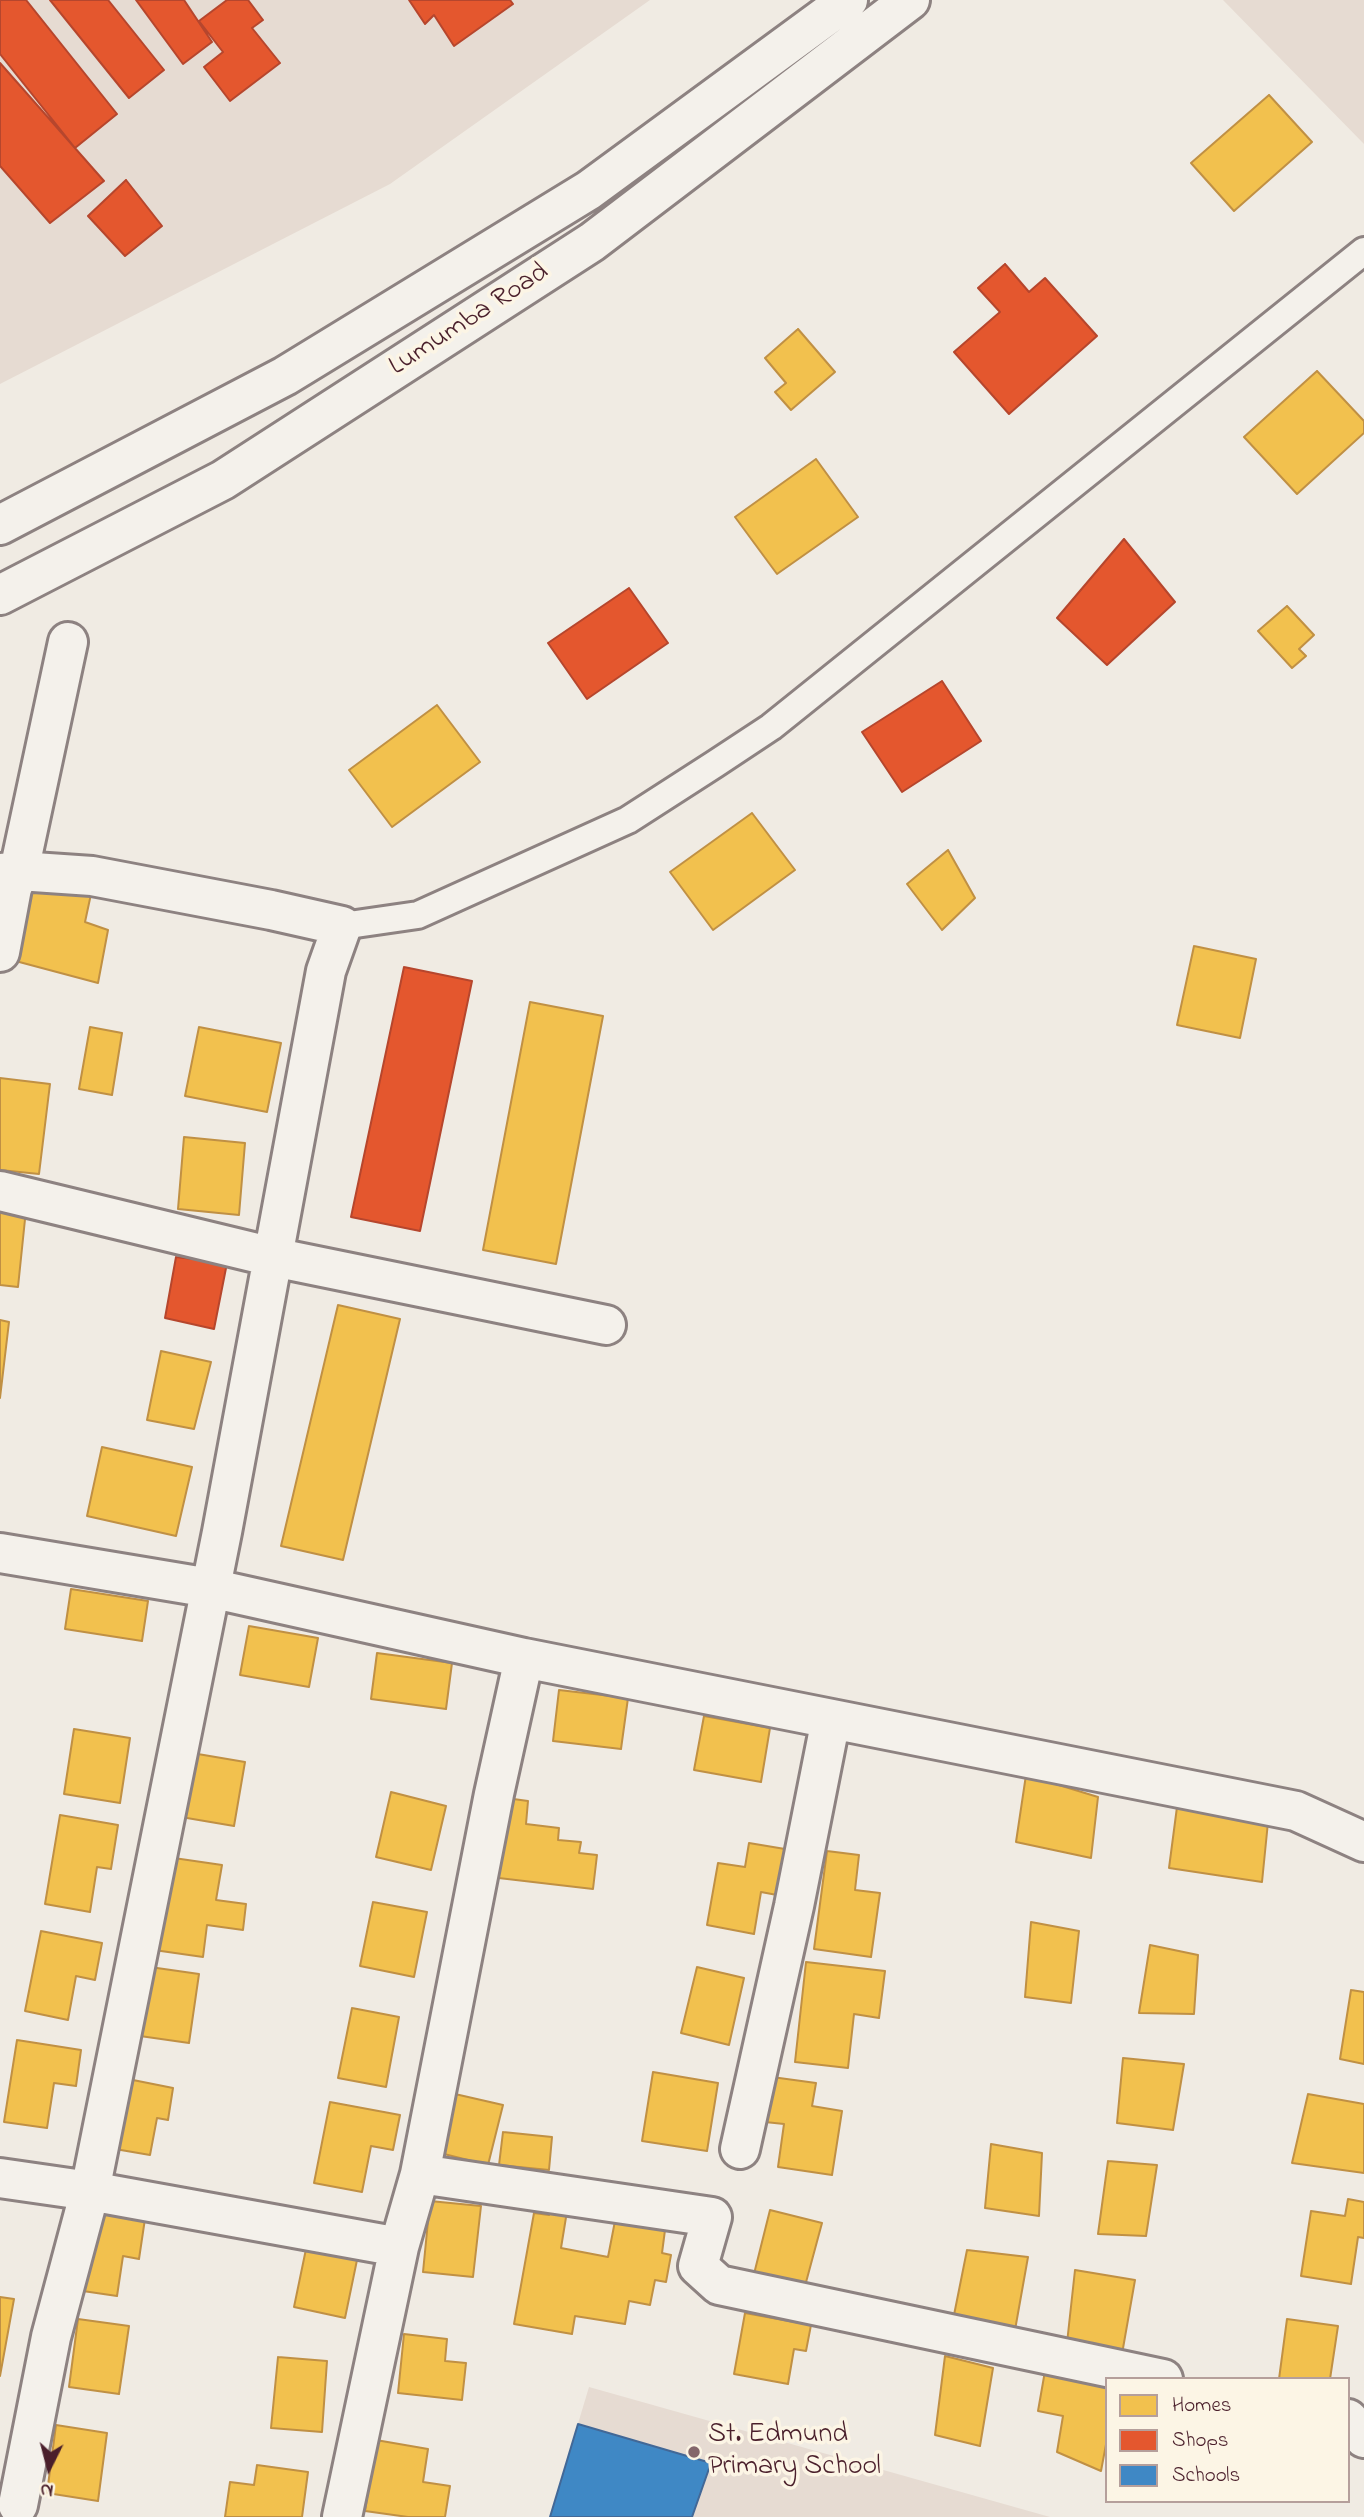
<!DOCTYPE html>
<style>
body{margin:0}
#map{position:relative;width:1364px;height:2517px;overflow:hidden;background:#f0ebe3;font-family:"Indie Flower",sans-serif}
canvas{display:block}
.legend{position:absolute;left:1105px;top:2377px;width:245px;height:126px;box-sizing:border-box;background:#fcf5e5;border:2px solid #b59f9b;margin:0;padding:9px 12px;list-style:none;font-size:21px;color:#4a1f2b}
.legend li{display:flex;align-items:center;gap:14px;height:35px}
.legend b{width:35px;border:2px solid #b59f9b}
.north{position:absolute;left:14px;top:2433px;width:70px;height:70px;-webkit-text-stroke:5px #fcf5e5;paint-order:stroke;rotate:186deg;font-size:19px;font-weight:700;line-height:28px;text-align:center;color:#4a1f2b}
.north::after{content:'';display:block;margin:auto;width:24px;height:32px;background:#4a1f2b;clip-path:polygon(50% 0,100% 100%,50% 72%,0 100%)}
</style>
<div id="map">
<canvas width="1364" height="2517"></canvas>
<ul class="legend">
<li><b style="height:19px;background:#f2c14e"></b>Homes</li>
<li><b style="height:19px;background:#e4572e"></b>Shops</li>
<li><b style="height:19px;background:#3f88c5"></b>Schools</li>
</ul>
<div class="north">N</div>
</div>
<script>
const g = document.querySelector('canvas').getContext('2d');
g.lineJoin = 'round';
function paint(path, color) { g.fillStyle = color; g.fill(path, 'evenodd'); }
const shape = rows => new Path2D(rows.map(r => 'M' + r).join(''));
function stroke(path, color, width, dash) { g.strokeStyle = color; g.lineWidth = width; g.lineCap = dash ? 'butt' : 'round'; g.setLineDash(dash || []); g.stroke(path); }
function drawText(font, color, halo, rows, align = 'center') {
  g.font = font + ' "Indie Flower",sans-serif'; g.lineWidth = 7; g.setLineDash([]); g.textBaseline = 'middle'; g.strokeStyle = halo; g.fillStyle = color; for (const [text, x, y, turn = 0] of rows) {
    g.save(); g.translate(x, y); g.rotate((+turn || 0) * Math.PI / 180); g.textAlign = isNaN(turn) ? turn : align; if (halo) g.strokeText(text, 0, 0); g.fillText(text, 0, 0); g.restore();
  }
}
paint(shape([
 [0,0,650,0,390,184,0,384],
 [1223,0,1364,0,1364,144],
 [589,2387,1050,2517,550,2517]
]), '#e6dbd2');
const homes = shape([
 [1269,95,1312,142,1234,211,1191,163,1269,95],
 [798,329,835,372,791,410,775,392,786,383,765,358,798,329],
 [1317,371,1364,421,1364,433,1297,494,1244,437,1317,371],
 [816,459,858,517,777,574,735,517,816,459],
 [1287,606,1314,635,1299,649,1306,656,1292,668,1258,631,1287,606],
 [437,705,480,762,392,827,349,770,437,705],
 [752,813,795,870,713,930,670,872,752,813],
 [948,850,975,898,942,930,907,884,948,850],
 [22,877,91,894,85,922,108,930,98,983,8,959,22,877],
 [1194,946,1256,959,1240,1038,1177,1025,1194,946],
 [530,1002,603,1016,556,1264,483,1250,530,1002],
 [90,1027,122,1033,112,1095,79,1089,90,1027],
 [199,1027,281,1043,267,1112,185,1096,199,1027],
 [0,1078,50,1084,39,1174,0,1170,0,1078],
 [184,1137,245,1143,239,1215,178,1209,184,1137],
 [0,1197,27,1200,18,1287,0,1285,0,1197],
 [338,1305,400,1319,343,1560,281,1546,338,1305],
 [0,1320,9,1322,0,1398,0,1320],
 [161,1351,211,1362,194,1429,147,1420,161,1351],
 [102,1447,192,1467,176,1536,87,1516,102,1447],
 [71,1589,148,1601,142,1641,65,1629,71,1589],
 [249,1626,318,1638,309,1687,240,1675,249,1626],
 [377,1653,452,1663,446,1709,371,1699,377,1653],
 [559,1690,628,1698,621,1749,553,1741,559,1690],
 [704,1716,770,1728,761,1782,694,1770,704,1716],
 [74,1729,130,1738,120,1803,64,1794,74,1729],
 [192,1753,245,1762,234,1826,181,1817,192,1753],
 [1026,1775,1098,1797,1091,1858,1016,1842,1026,1775],
 [391,1792,446,1806,431,1870,376,1857,391,1792],
 [499,1797,528,1801,526,1824,559,1828,558,1840,581,1842,579,1853,597,1855,593,1889,490,1877,499,1797],
 [1177,1807,1268,1822,1262,1882,1169,1868,1177,1807],
 [60,1815,118,1825,111,1869,97,1867,90,1912,45,1904,60,1815],
 [749,1843,785,1849,777,1895,761,1892,754,1934,707,1925,718,1863,745,1867,749,1843],
 [827,1851,859,1855,855,1890,880,1893,871,1957,814,1949,827,1851],
 [167,1857,222,1865,216,1900,246,1904,243,1930,207,1925,203,1957,154,1950,167,1857],
 [373,1902,427,1912,414,1977,360,1966,373,1902],
 [1031,1922,1079,1931,1071,2003,1025,1997,1031,1922],
 [41,1931,102,1943,95,1980,76,1976,68,2020,25,2011,41,1931],
 [1150,1945,1198,1955,1194,2014,1139,2013,1150,1945],
 [806,1962,885,1971,879,2018,854,2014,848,2068,795,2062,806,1962],
 [150,1967,199,1974,189,2043,140,2036,150,1967],
 [697,1967,744,1978,729,2045,681,2033,697,1967],
 [1351,1990,1364,1992,1364,2064,1340,2059,1351,1990],
 [352,2008,399,2017,386,2087,338,2078,352,2008],
 [17,2040,81,2050,76,2086,54,2083,47,2128,4,2122,17,2040],
 [1123,2058,1184,2064,1173,2130,1117,2123,1123,2058],
 [653,2072,718,2083,707,2151,642,2141,653,2072],
 [772,2077,816,2083,812,2106,842,2111,832,2175,778,2167,784,2124,765,2122,772,2077],
 [128,2079,173,2088,168,2120,157,2118,150,2155,115,2149,128,2079],
 [455,2094,503,2105,488,2165,440,2153,455,2094],
 [1308,2094,1364,2104,1364,2173,1292,2163,1308,2094],
 [330,2102,400,2115,393,2150,371,2146,362,2192,314,2183,330,2102],
 [503,2132,552,2137,549,2170,499,2165,503,2132],
 [991,2144,1042,2153,1039,2216,985,2208,991,2144],
 [1108,2161,1157,2165,1146,2236,1098,2234,1108,2161],
 [1348,2199,1364,2202,1364,2238,1358,2237,1351,2284,1301,2276,1311,2211,1345,2216,1348,2199],
 [430,2201,481,2206,473,2277,423,2272,430,2201],
 [551,2201,568,2205,561,2248,608,2257,615,2221,665,2230,662,2253,671,2255,666,2282,655,2280,650,2305,629,2301,625,2324,575,2316,572,2334,514,2324,534,2213,549,2215,551,2201],
 [90,2203,146,2212,139,2259,123,2256,117,2296,76,2290,90,2203],
 [770,2210,822,2223,805,2286,754,2274,770,2210],
 [306,2249,357,2260,345,2318,294,2307,306,2249],
 [967,2250,1028,2257,1015,2330,954,2315,967,2250],
 [1075,2270,1135,2280,1122,2354,1067,2343,1075,2270],
 [0,2297,14,2299,0,2376,0,2297],
 [745,2313,811,2325,806,2351,794,2349,788,2384,734,2374,745,2313],
 [78,2319,129,2326,119,2394,69,2387,78,2319],
 [1287,2319,1338,2326,1330,2379,1279,2379,1287,2319],
 [404,2334,447,2339,445,2361,466,2363,462,2400,398,2393,404,2334],
 [945,2356,993,2368,980,2446,935,2435,945,2356],
 [278,2357,327,2361,322,2432,271,2428,278,2357],
 [1045,2371,1107,2382,1107,2439,1101,2471,1057,2452,1063,2416,1038,2411,1045,2371],
 [56,2425,107,2433,98,2501,47,2493,56,2425],
 [376,2440,428,2449,423,2482,450,2486,445,2517,408,2517,365,2511,376,2440],
 [257,2465,308,2472,302,2517,225,2517,230,2482,254,2485,257,2465]
]);
paint(homes, '#f2c14e');
stroke(homes, '#c09044', 2);
const shops = shape([
 [0,0,26,0,117,114,75,148,0,54,0,0],
 [50,0,108,0,164,70,129,98,50,0],
 [136,0,184,0,212,42,183,64,136,0],
 [227,0,248,0,263,20,252,28,280,63,230,101,204,67,223,52,199,21,227,0],
 [409,0,510,0,513,4,454,46,434,15,425,24,409,0],
 [0,63,104,181,50,223,0,166,0,63],
 [126,180,162,226,125,256,88,216,126,180],
 [1005,264,1029,292,1045,278,1097,336,1009,414,954,352,1000,312,978,288,1005,264],
 [1124,539,1175,602,1107,665,1057,618,1124,539],
 [629,588,668,643,587,699,548,643,629,588],
 [942,681,981,741,902,792,862,732,942,681],
 [404,967,472,981,420,1231,351,1217,404,967],
 [176,1257,227,1263,214,1329,165,1318,176,1257]
]);
paint(shops, '#e4572e');
stroke(shops, '#b6462d', 2);
const schools = shape([
 [578,2424,711,2463,692,2517,550,2517,578,2424]
]);
paint(schools, '#3f88c5');
stroke(schools, '#426897', 2);
const lane = shape([
 [342,926,418,915,628,820,715,764,771,727,1364,251]
]);
const street = shape([
 [0,873,19,871,92,876,271,910,342,926,326,971,222,1532,90,2191,51,2337,18,2505],
 [0,952,12,888,19,871,68,642],
 [0,1191,273,1257,606,1325],
 [0,1553,210,1588,524,1658,1296,1811,1364,1842],
 [740,2149,794,1906,831,1719],
 [420,2174,712,2217,698,2266,719,2285,1163,2379],
 [0,2178,90,2191,399,2247],
 [1348,2419,1364,2438],
 [342,2517,399,2247,420,2174,494,1794,524,1658]
]);
const primary = shape([
 [0,525,285,376,589,190,848,0],
 [0,595,223,480,592,242,910,0]
]);
stroke(lane, '#8d8281', 32);
stroke(street, '#8d8281', 44);
stroke(primary, '#8d8281', 44);
stroke(lane, '#f4f1eb', 26);
stroke(street, '#f4f1eb', 38);
stroke(primary, '#f4f1eb', 38);
for (const [x, y, r, color] of [
 [694,2452,7,"#84666b"]
]) { const dot = new Path2D(); dot.arc(x, y, r, 0, 2 * Math.PI); g.fillStyle = color; g.fill(dot); stroke(dot, '#fcf5e5', 2.5); }
drawText('28px', '#4a1f2b', '#fcf5e5', [
 ["Lumumba Road",470,321,-33]
]);
drawText('28px', '#4a1f2b', '#fcf5e5', [
 ["St. Edmund",708,2436],
 ["Primary School",708,2468]
], 'left');
</script>
